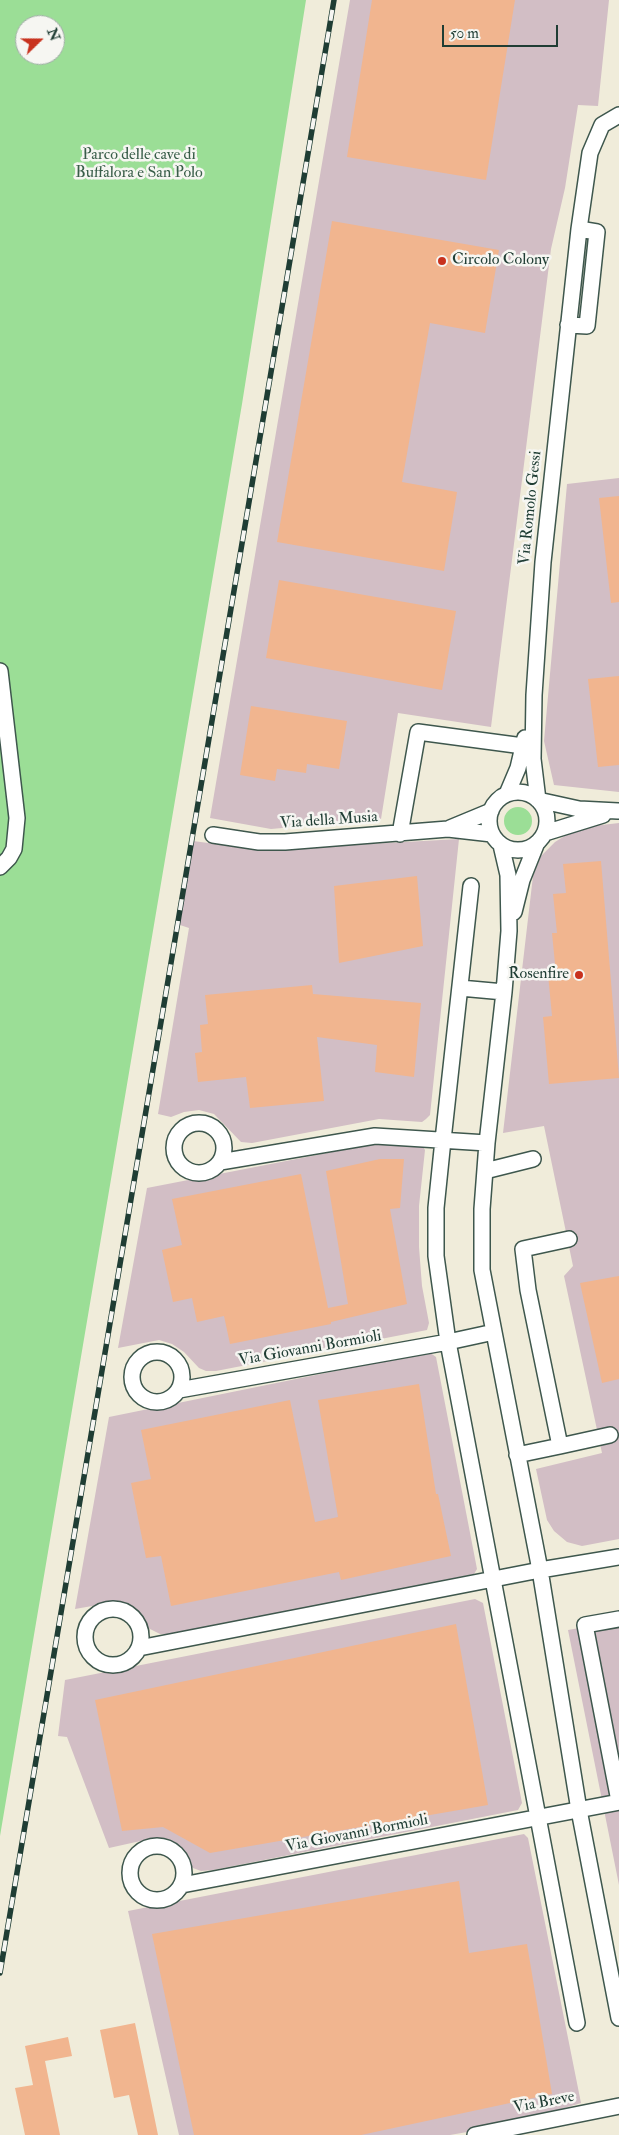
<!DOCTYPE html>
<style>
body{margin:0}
#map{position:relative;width:619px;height:2135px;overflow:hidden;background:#f0ecda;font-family:"IM FELL Double Pica",serif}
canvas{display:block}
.north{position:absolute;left:15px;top:15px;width:50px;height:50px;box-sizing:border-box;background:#f6f6f2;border:1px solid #a0aca6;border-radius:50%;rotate:68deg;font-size:14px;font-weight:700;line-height:20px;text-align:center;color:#1f3d34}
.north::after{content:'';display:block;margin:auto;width:18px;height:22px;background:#c8321e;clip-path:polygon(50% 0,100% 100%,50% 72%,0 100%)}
.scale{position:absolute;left:442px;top:25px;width:116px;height:22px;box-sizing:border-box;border:2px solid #1f3d34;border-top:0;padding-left:6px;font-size:15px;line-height:18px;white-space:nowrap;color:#1f3d34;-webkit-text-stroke:4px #f6f6f2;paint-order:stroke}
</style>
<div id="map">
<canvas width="619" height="2135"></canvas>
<div class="north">N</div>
<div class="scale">50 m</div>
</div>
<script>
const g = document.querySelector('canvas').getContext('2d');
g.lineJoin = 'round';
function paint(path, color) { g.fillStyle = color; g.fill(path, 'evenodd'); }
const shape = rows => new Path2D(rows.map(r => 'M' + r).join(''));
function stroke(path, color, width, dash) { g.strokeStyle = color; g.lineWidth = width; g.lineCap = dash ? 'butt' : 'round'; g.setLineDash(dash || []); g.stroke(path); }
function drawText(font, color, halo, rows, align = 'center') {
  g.font = font + ' "IM FELL Double Pica",serif'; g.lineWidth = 5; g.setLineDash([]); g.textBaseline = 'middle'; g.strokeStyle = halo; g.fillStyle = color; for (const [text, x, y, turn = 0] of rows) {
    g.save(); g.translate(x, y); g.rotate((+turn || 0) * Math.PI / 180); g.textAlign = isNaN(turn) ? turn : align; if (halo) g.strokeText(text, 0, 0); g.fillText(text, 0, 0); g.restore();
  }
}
paint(shape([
 [350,0,609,0,598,106,578,105,565,188,551,249,491,727,398,713,381,819,271,829,210,818],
 [619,478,619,792,554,785,544,741,567,484],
 [619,823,619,1539,582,1546,567,1542,554,1531,547,1520,536,1469,602,1453,564,1276,573,1266,544,1126,503,1133,533,876,541,856,555,842,571,832,593,826],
 [459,839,430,1115,426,1119,422,1122,379,1119,252,1143,241,1142,214,1114,199,1110,184,1112,171,1117,158,1114,189,928,180,925,193,841,261,850],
 [379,1143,422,1145,425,1150,419,1206,419,1247,422,1286,429,1323,427,1330,216,1371,206,1371,199,1368,184,1352,172,1344,159,1340,118,1348,147,1188],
 [429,1352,436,1357,477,1569,474,1574,174,1634,160,1634,148,1628,128,1606,115,1602,75,1609,109,1417],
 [475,1599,483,1603,522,1803,518,1810,213,1870,201,1871,193,1868,176,1847,162,1841,145,1840,109,1848,67,1737,58,1736,65,1680],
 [619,1621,619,1885,568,1630],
 [524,1834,528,1838,581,2103,507,2125,450,2135,179,2135,128,1911]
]), '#d2bec5');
paint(shape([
 [0,0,306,0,242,404,0,1836],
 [25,25,55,25,55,55,25,55],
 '504 821a14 14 0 1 1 28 0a14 14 0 1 1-28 0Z'
]), '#9bde96');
paint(shape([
 [372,0,515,0,486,180,347,157],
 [332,221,499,250,485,333,430,323,402,482,457,492,444,571,277,542],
 [619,496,619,602,611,603,599,498],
 [279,580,456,611,442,690,266,658],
 [619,676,619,765,598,767,588,679],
 [251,706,347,721,339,769,307,764,306,773,277,769,275,781,240,775],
 [601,861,619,1078,549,1084,543,1017,552,1016,548,974,556,974,552,933,557,933,553,894,566,893,563,864],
 [417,876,423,946,339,963,334,886],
 [312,985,313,994,421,1003,414,1077,375,1072,377,1045,317,1037,324,1101,250,1108,246,1077,198,1082,195,1053,202,1052,200,1025,208,1024,205,995],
 [380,1159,404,1159,400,1208,390,1209,407,1304,331,1322,331,1324,230,1344,224,1316,197,1322,192,1298,173,1302,162,1250,182,1245,172,1199,301,1174,328,1308,348,1304,326,1171],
 [619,1276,619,1379,602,1383,580,1283],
 [419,1384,436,1494,438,1494,451,1556,341,1580,339,1572,171,1606,161,1556,146,1558,131,1483,151,1479,141,1430,290,1400,315,1522,338,1517,318,1400],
 [456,1624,488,1805,210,1853,163,1827,122,1831,95,1700],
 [459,1881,469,1953,527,1944,552,2094,361,2135,194,2135,152,1934],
 [135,2023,149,2091,158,2135,138,2135,129,2095,114,2098,100,2030],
 [68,2037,72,2056,45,2061,60,2135,25,2135,15,2088,33,2085,25,2046]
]), '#f1b58f');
const minor = shape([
 [568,325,587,326,597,232,579,229],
 [0,671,17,818,14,849,9,858,0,867],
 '489 821a29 29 0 1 1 58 0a29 29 0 1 1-58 0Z',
 [507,794,518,768,525,738],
 [618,811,579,809,538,800,533,759,534,695,543,562,579,229,590,153,602,125,619,115],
 [450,828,491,811],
 [545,833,603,815],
 [400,834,418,732,523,746],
 [213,835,259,842,285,842,448,829,492,834],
 [501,845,508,875,509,931,504,992,487,1143,482,1209,482,1270,540,1570,579,1810,619,2018],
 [471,886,443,1140,436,1208,436,1256,448,1342,577,2023],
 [514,912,522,880,536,845],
 [460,988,504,992],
 '174 1148a25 25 0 1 1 50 0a25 25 0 1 1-50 0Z',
 [220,1162,375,1136,487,1143],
 [485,1171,533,1159],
 '132 1377a25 25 0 1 1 50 0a25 25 0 1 1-50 0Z',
 [179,1390,448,1342,494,1332],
 [560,1446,610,1435],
 [517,1455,560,1446,528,1290,523,1249,569,1239],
 '85 1637a28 28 0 1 1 56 0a28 28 0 1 1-56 0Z',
 [619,1619,585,1625,619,1801],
 [139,1648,540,1570,619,1557],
 '130 1873a27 27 0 1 1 54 0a27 27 0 1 1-54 0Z',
 [182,1885,619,1802],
 [475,2135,619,2106]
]);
stroke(minor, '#3e574d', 18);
stroke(minor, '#fff', 15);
const rail = shape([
 [0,1973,334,0]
]);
stroke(rail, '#1f3d34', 5.5);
stroke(rail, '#f6f6f2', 4, [11]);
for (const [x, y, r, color] of [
 [442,261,5,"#c8321e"],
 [579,975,5,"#c8321e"]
]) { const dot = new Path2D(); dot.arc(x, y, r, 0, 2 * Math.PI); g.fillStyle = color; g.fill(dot); stroke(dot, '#f6f6f2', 2); }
drawText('16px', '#385d48', '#f6f6f2', [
 ["Parco delle cave di",139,156],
 ["Buffalora e San Polo",139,174]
]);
drawText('16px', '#1f3d34', '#f6f6f2', [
 ["Circolo Colony",452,261],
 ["Rosenfire",569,975,"right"]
], 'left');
drawText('16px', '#1f3d34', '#f6f6f2', [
 ["Via Romolo Gessi",531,508,-84],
 ["Via della Musia",329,821,-4],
 ["Via Giovanni Bormioli",310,1349,-10],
 ["Via Giovanni Bormioli",357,1834,-11],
 ["Via Breve",544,2103,-11]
]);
</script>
